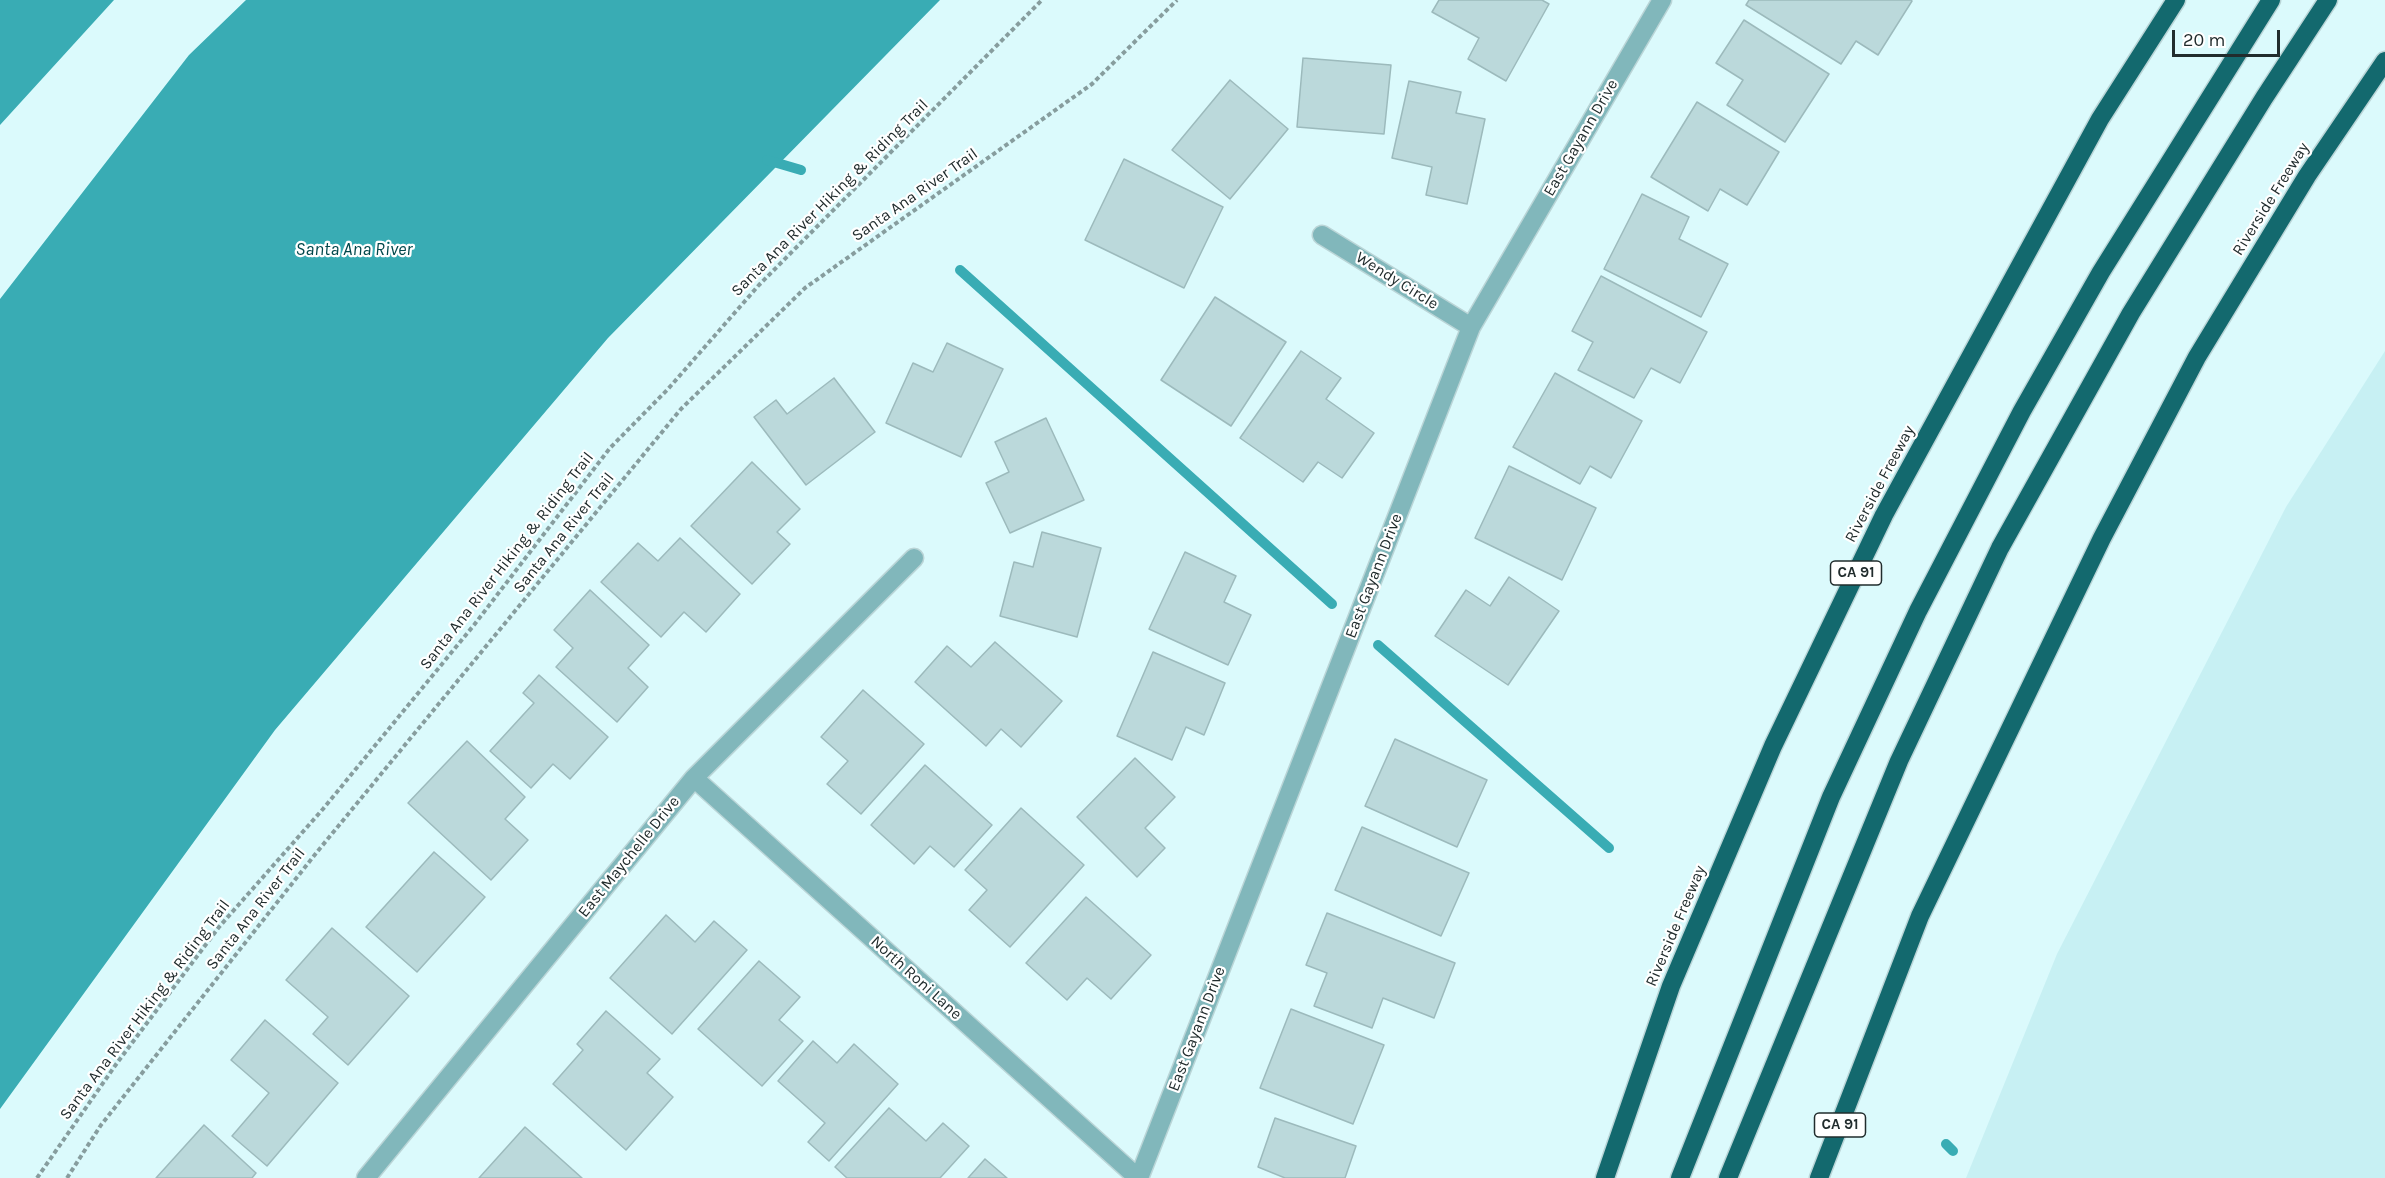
<!DOCTYPE html>
<style>
body{margin:0}
#map{position:relative;width:2385px;height:1178px;overflow:hidden;background:#dbfafc;font-family:Karla,sans-serif}
canvas{display:block}
.scale{position:absolute;left:2172px;top:30px;width:108px;height:27px;box-sizing:border-box;border:3px solid #212c2d;border-top:0;padding-left:8px;font-size:18px;line-height:21px;white-space:nowrap;color:#212c2d;-webkit-text-stroke:4px #fff;paint-order:stroke}
</style>
<div id="map">
<canvas width="2385" height="1178"></canvas>
<div class="scale">20 m</div>
</div>
<script>
const g = document.querySelector('canvas').getContext('2d');
g.lineJoin = 'round';
function paint(path, color) { g.fillStyle = color; g.fill(path, 'evenodd'); }
const shape = rows => new Path2D(rows.map(r => 'M' + r).join(''));
function stroke(path, color, width, dash) { g.strokeStyle = color; g.lineWidth = width; g.lineCap = dash ? 'butt' : 'round'; g.setLineDash(dash || []); g.stroke(path); }
function drawText(font, color, halo, rows, align = 'center') {
  g.font = font + ' Karla,sans-serif'; g.lineWidth = 4.5; g.setLineDash([]); g.textBaseline = 'middle'; g.strokeStyle = halo; g.fillStyle = color; for (const [text, x, y, turn = 0] of rows) {
    g.save(); g.translate(x, y); g.rotate((+turn || 0) * Math.PI / 180); g.textAlign = isNaN(turn) ? turn : align; if (halo) g.strokeText(text, 0, 0); g.fillText(text, 0, 0); g.restore();
  }
}
paint(shape([
 [2385,351,2385,1178,1966,1178,2057,954,2286,507]
]), '#c7f0f3');
paint(shape([
 [0,0,114,0,0,125],
 [246,0,940,0,608,338,275,730,0,1109,0,299,189,55]
]), '#39acb4');
stroke(shape([
 [767,160,801,170],
 [960,270,1332,604],
 [1378,645,1609,848],
 [1946,1144,1953,1151]
]), '#39acb4', 10);
const building = shape([
 [1439,0,1542,0,1549,4,1506,81,1468,59,1479,38,1432,12,1439,0],
 [1749,0,1911,0,1912,1,1878,55,1856,41,1841,64,1746,5,1749,0],
 [1744,20,1829,74,1785,142,1727,105,1743,80,1716,63,1744,20],
 [1303,58,1391,65,1384,134,1297,127,1303,58],
 [1230,80,1288,129,1230,199,1172,150,1230,80],
 [1409,81,1461,92,1456,113,1485,119,1467,204,1426,195,1432,167,1392,158,1409,81],
 [1697,102,1779,152,1747,205,1720,189,1708,211,1651,177,1697,102],
 [1124,159,1223,207,1184,288,1085,240,1124,159],
 [1642,194,1689,217,1679,239,1728,264,1701,317,1604,269,1642,194],
 [1601,276,1707,332,1680,383,1651,368,1634,398,1578,370,1593,342,1572,331,1601,276],
 [1215,297,1286,342,1231,426,1161,380,1215,297],
 [947,343,1003,369,961,457,886,423,913,363,933,372,947,343],
 [1301,351,1341,378,1326,399,1374,433,1342,478,1318,462,1303,482,1240,438,1301,351],
 [1555,373,1642,421,1611,478,1590,466,1580,484,1513,447,1555,373],
 [834,378,875,432,806,485,754,417,776,400,787,414,834,378],
 [1046,418,1084,500,1010,533,986,483,1009,472,995,442,1046,418],
 [752,462,800,509,777,532,790,544,752,584,691,526,752,462],
 [1509,466,1596,508,1562,580,1475,538,1509,466],
 [1042,532,1101,548,1077,637,1000,616,1014,562,1033,567,1042,532],
 [680,538,740,594,706,632,684,612,661,637,601,582,638,543,658,561,680,538],
 [1185,552,1236,576,1224,602,1251,615,1228,665,1149,629,1185,552],
 [1509,577,1559,611,1508,685,1435,636,1466,590,1490,606,1509,577],
 [590,590,649,645,628,668,648,687,617,722,556,667,573,648,554,630,590,590],
 [995,642,1062,701,1021,747,1001,729,986,746,915,682,947,646,971,667,995,642],
 [1153,652,1225,683,1204,735,1186,727,1172,760,1117,736,1153,652],
 [539,675,608,737,570,779,553,764,531,788,490,751,534,703,523,693,539,675],
 [863,690,924,744,861,814,827,784,848,761,821,737,863,690],
 [1395,739,1487,780,1457,847,1365,806,1395,739],
 [467,741,525,797,505,819,528,840,491,880,408,803,467,741],
 [1135,758,1175,797,1145,828,1165,848,1137,877,1077,817,1135,758],
 [925,765,992,825,954,867,930,846,914,864,871,825,925,765],
 [1021,808,1084,865,1010,947,969,910,987,890,965,870,1021,808],
 [1362,827,1469,873,1441,936,1335,890,1362,827],
 [434,852,485,897,417,972,366,927,434,852],
 [1086,897,1151,955,1111,999,1087,978,1067,1000,1026,963,1086,897],
 [1327,913,1455,963,1434,1018,1383,998,1372,1028,1314,1006,1327,973,1306,965,1327,913],
 [666,915,695,942,714,921,747,950,672,1034,610,978,666,915],
 [332,928,409,996,348,1065,313,1034,328,1017,286,980,332,928],
 [759,961,800,997,779,1020,803,1041,762,1086,698,1029,759,961],
 [1291,1009,1384,1045,1353,1124,1260,1088,1291,1009],
 [606,1011,660,1059,647,1073,673,1097,626,1150,553,1084,583,1050,577,1044,606,1011],
 [265,1020,338,1083,267,1166,232,1136,269,1093,231,1060,265,1020],
 [813,1041,837,1063,854,1044,898,1084,829,1161,808,1142,825,1123,778,1081,813,1041],
 [889,1108,926,1141,943,1123,969,1146,940,1178,847,1178,835,1167,889,1108],
 [1275,1118,1356,1146,1345,1178,1285,1178,1258,1167,1275,1118],
 [204,1125,256,1173,252,1178,156,1178,204,1125],
 [525,1127,582,1178,479,1178,525,1127],
 [985,1159,1007,1178,968,1178,985,1159]
]);
paint(building, '#bbd9db');
stroke(building, '#9cbabc', 1.5);
const street = shape([
 [1322,235,1471,327],
 [694,778,1138,1178],
 [366,1178,694,778,914,558],
 [1139,1178,1471,327,1662,0]
]);
const highway = shape([
 [1605,1178,1671,986,1773,746,1884,515,2100,119,2176,0],
 [1680,1178,1831,797,1918,611,2022,411,2101,272,2271,0],
 [1728,1178,1899,761,2000,548,2131,313,2264,98,2328,0],
 [1819,1178,1920,916,2102,538,2197,357,2307,176,2385,61]
]);
stroke(street, '#bad5d7', 21);
stroke(highway, '#bad5d7', 21);
stroke(shape([
 [37,1178,117,1063,219,927,323,809,474,625,610,448,668,389,759,285,1042,0],
 [67,1178,101,1125,317,852,681,409,805,288,1092,84,1177,0]
]), '#879d9e', 4, [4.5, 3]);
stroke(street, '#81b7bb', 18);
stroke(highway, '#13696e', 18);
for (const [x, y, w] of [
 [1856,573,51],
 [1840,1125,51]
]) { const box = new Path2D(); box.roundRect(x - w / 2, y - 12, w, 24, 4.5); g.fillStyle = '#fff'; g.fill(box); stroke(box, '#212c2d', 1.5); }
drawText('bold 15px', '#212c2d', null, [
 ["CA 91",1856,573],
 ["CA 91",1840,1125]
]);
drawText('16px', '#212c2d', '#fff', [
 ["East Gayann Drive",1581,138,-60],
 ["Santa Ana River Trail",915,195,-35],
 ["Santa Ana River Hiking & Riding Trail",830,198,-45],
 ["Riverside Freeway",2271,199,-58],
 ["Wendy Circle",1397,281,32],
 ["Riverside Freeway",1880,484,-62],
 ["Santa Ana River Trail",564,533,-51],
 ["Santa Ana River Hiking & Riding Trail",507,561,-52],
 ["East Gayann Drive",1374,576,-69],
 ["East Maychelle Drive",629,857,-51],
 ["Santa Ana River Trail",256,909,-52],
 ["Riverside Freeway",1676,926,-67],
 ["North Roni Lane",916,978,42],
 ["Santa Ana River Hiking & Riding Trail",145,1010,-53],
 ["East Gayann Drive",1197,1029,-69]
]);
drawText('italic 18px', '#00474b', '#fff', [
 ["Santa Ana River",354,250]
]);
</script>
